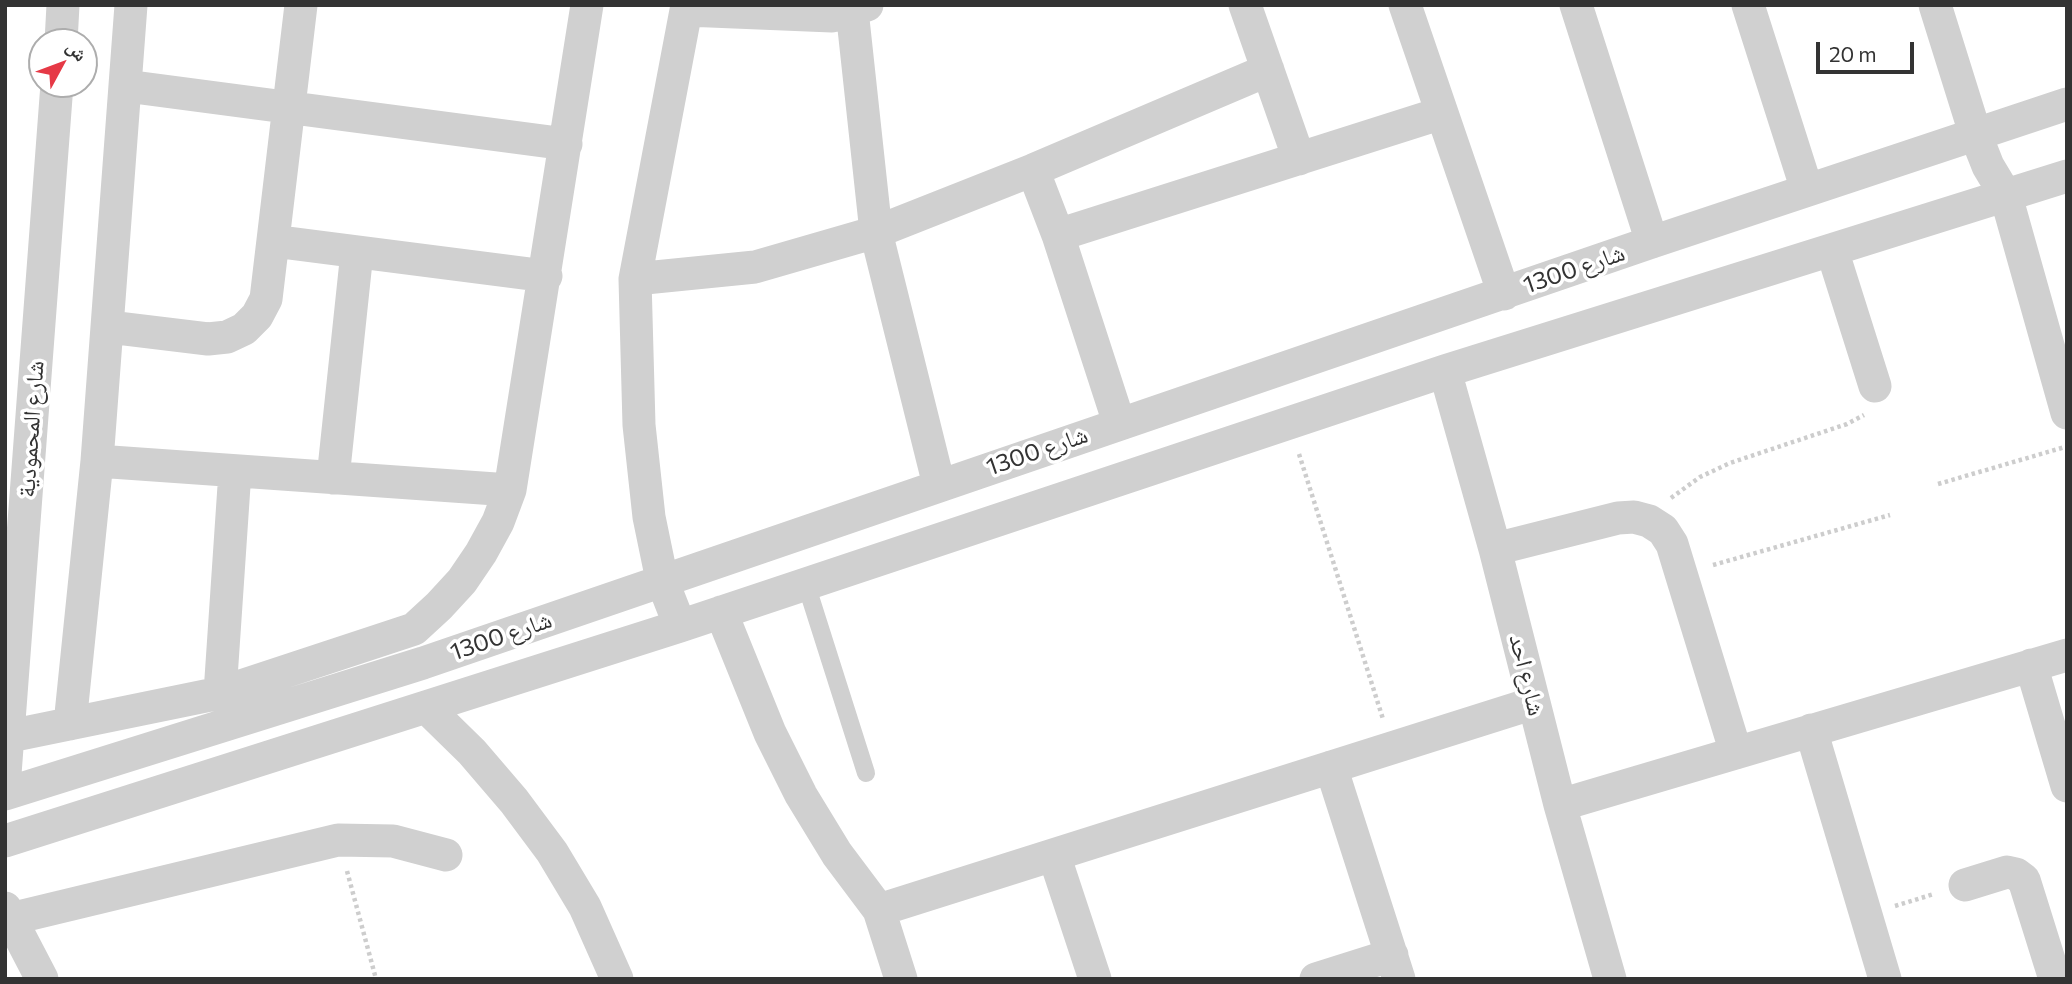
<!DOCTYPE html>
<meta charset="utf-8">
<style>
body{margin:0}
#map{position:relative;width:2072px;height:984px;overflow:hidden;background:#fff;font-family:Commissioner,"Noto Naskh Arabic",sans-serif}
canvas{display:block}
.frame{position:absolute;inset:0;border:7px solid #333;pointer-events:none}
.north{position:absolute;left:28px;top:28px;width:70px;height:70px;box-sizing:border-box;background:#fff;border:2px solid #adadad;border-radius:50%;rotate:49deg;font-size:19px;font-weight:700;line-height:28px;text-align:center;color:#333}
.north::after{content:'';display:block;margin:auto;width:24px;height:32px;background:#e63946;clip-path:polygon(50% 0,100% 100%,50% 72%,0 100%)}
.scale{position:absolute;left:1816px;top:42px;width:98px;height:32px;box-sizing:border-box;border:4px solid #333;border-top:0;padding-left:9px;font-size:21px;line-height:24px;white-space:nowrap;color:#333;-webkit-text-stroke:5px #fff;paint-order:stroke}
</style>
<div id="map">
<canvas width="2072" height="984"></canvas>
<div class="frame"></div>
<div class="north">ش</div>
<div class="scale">20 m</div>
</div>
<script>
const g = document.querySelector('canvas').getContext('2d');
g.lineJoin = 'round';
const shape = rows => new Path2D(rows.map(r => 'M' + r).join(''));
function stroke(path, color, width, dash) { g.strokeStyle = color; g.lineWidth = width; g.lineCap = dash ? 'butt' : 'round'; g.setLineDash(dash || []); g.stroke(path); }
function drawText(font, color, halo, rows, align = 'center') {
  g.font = font + ' Commissioner,"Noto Naskh Arabic",sans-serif'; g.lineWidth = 7; g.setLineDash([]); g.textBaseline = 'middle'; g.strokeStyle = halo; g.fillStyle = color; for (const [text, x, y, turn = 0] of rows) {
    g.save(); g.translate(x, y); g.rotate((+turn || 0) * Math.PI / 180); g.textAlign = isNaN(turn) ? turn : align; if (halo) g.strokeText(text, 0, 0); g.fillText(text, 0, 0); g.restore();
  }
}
stroke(shape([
 [1299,454,1383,719],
 [1938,484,2065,447],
 [1671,498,1700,477,1730,463,1847,424,1864,415],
 [1713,565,1890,515],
 [347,871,376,979],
 [1895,906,1934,894]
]), '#cdcdcd', 4.5, [3.5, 3.5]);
stroke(shape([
 [806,584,866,773]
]), '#d0d0d0', 18);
stroke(shape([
 [1245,5,1299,159],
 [1405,5,1504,294],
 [1576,5,1652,242],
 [1748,5,1807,190],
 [1935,5,1975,133,1988,166,2006,196,2067,413],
 [686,10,832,16,867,5],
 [852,10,876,232,939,485],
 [61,42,63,5],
 [126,86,566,144],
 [1033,170,1058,235,1119,423],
 [1058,235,1442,113],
 [273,241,546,276],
 [1832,250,1875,386],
 [635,279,755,267,876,232,1033,170,1268,70],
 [109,327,208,339,227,337,244,329,257,316,266,299,301,5],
 [1445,371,1495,549,1560,805,1610,979],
 [97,461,510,490],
 [333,478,357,252],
 [1495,549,1618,518,1634,517,1649,521,1663,530,1672,544,1736,753],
 [721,612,770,733,801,795,837,854,879,910,901,979],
 [680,626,662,580,649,517,639,425,635,279,687,5],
 [2031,665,2067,786],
 [220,693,235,471],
 [426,707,472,752,514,801,552,852,585,907,617,979],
 [70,724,97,461,131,5],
 [1811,730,1885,979],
 [5,737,220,693,414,629,439,606,462,581,481,553,498,522,510,490,587,5],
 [1331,767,1399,979],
 [5,774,57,84],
 [5,794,423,663,1652,242,2067,104],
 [1560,805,2067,655],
 [5,841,680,626,1445,371,2067,176],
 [1054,855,1095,979],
 [1965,885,2007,872,2016,874,2024,880,2055,979],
 [5,908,42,979],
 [879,910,1534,703],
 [10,919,338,840,393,841,446,855],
 [1316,979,1392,955]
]), '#d0d0d0', 33);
drawText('24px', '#333', '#fff', [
 ["شارع 1300",1574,269,-19],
 ["شارع المحمودية",31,429,-86],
 ["شارع 1300",1037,451,-19],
 ["شارع 1300",501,636,-19],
 ["شارع احد",1527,675,76]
]);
</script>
